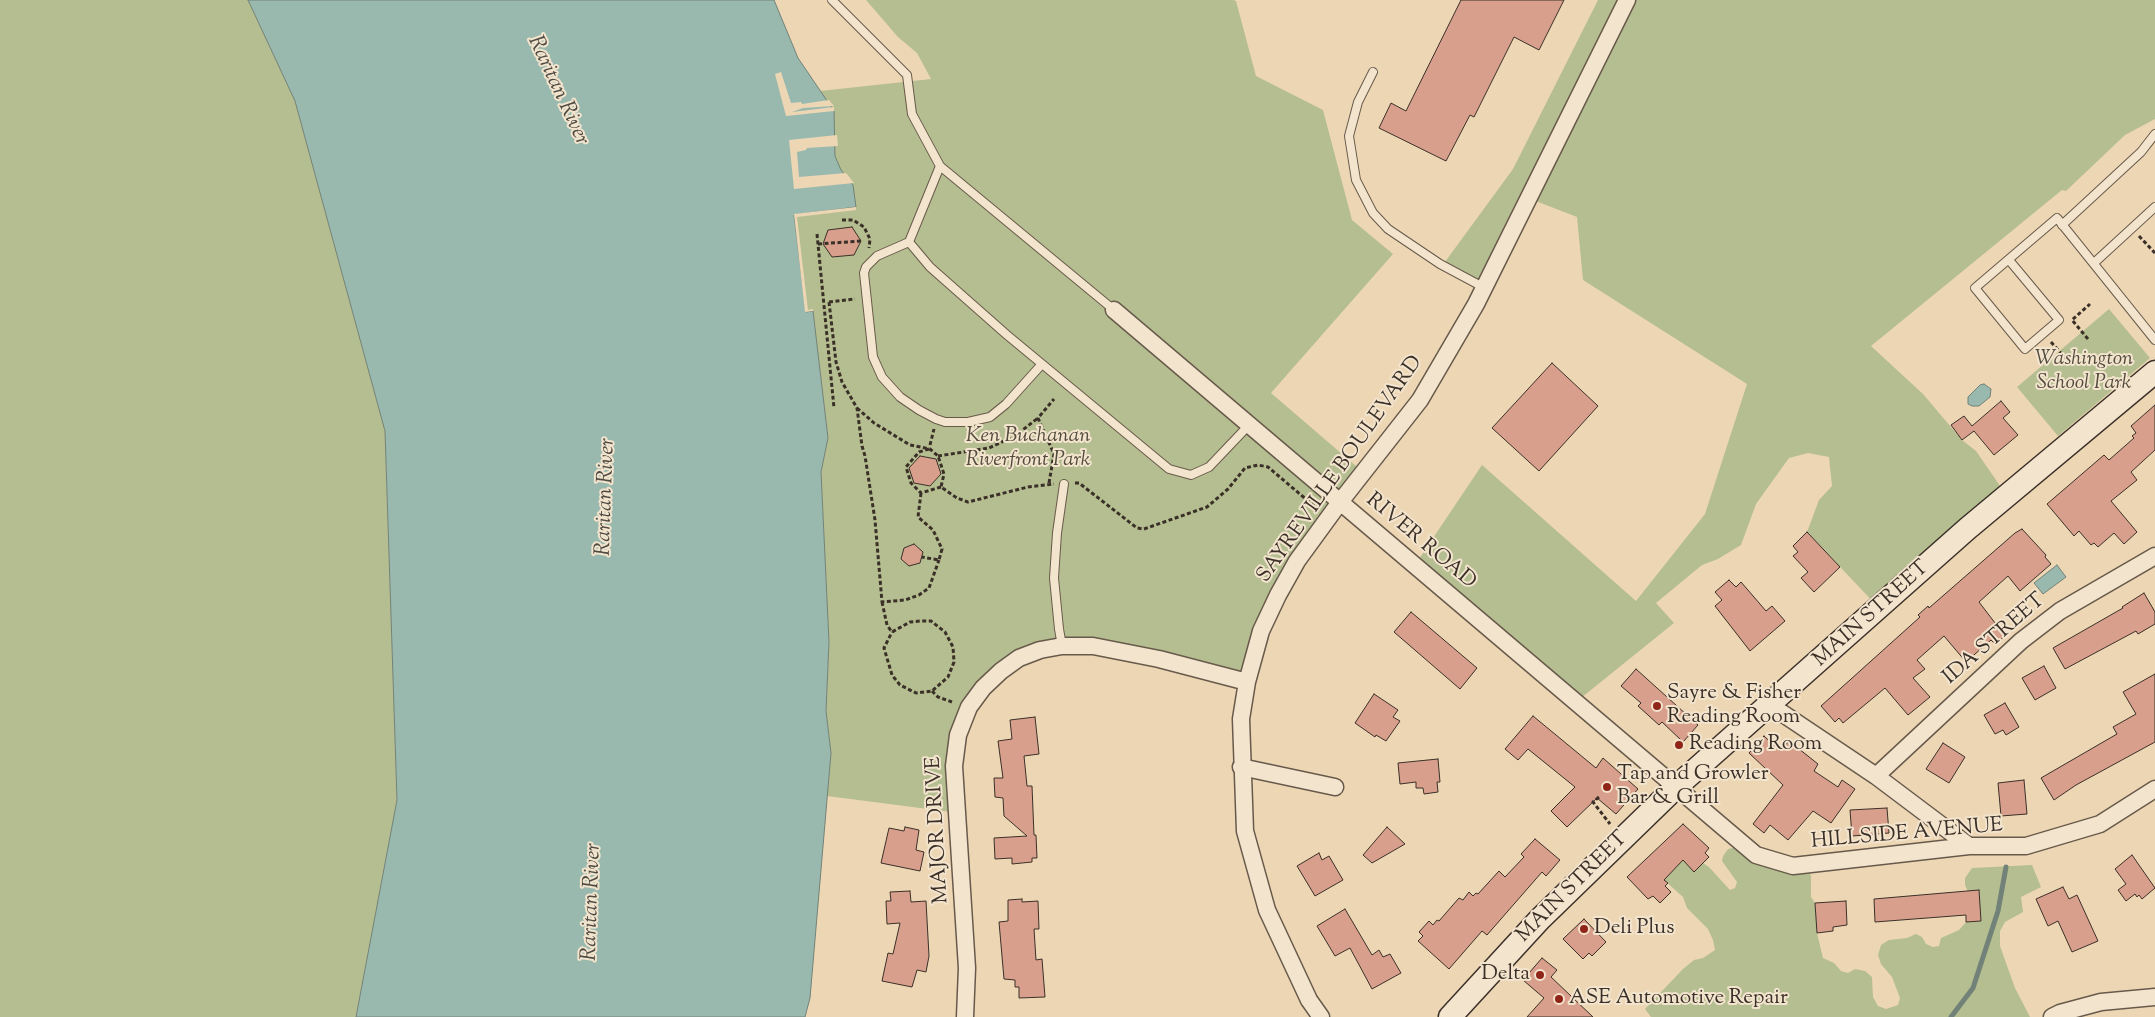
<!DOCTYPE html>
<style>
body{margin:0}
canvas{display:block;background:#edd6b4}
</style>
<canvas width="2155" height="1017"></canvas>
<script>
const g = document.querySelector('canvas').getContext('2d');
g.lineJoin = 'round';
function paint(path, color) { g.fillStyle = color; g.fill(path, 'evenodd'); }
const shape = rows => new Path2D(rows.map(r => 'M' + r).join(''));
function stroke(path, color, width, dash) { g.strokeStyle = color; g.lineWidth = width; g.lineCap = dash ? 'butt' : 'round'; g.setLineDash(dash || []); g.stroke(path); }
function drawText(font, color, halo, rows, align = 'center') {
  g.font = font + ' "Sorts Mill Goudy",serif'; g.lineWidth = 4; g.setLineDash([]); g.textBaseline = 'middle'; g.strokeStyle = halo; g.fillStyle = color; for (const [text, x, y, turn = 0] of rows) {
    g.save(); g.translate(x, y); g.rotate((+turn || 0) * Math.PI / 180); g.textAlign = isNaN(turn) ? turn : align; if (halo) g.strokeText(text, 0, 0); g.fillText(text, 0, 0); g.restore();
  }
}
paint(shape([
 [0,0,248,0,295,101,385,431,397,800,356,1017,0,1017],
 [866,0,1233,0,1236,1,1256,76,1323,110,1352,220,1393,254,1271,393,1363,472,1297,561,1247,682,1062,646,1001,671,958,735,959,813,827,796,831,753,826,711,829,642,821,472,828,438,813,312,805,312,794,214,798,58,820,91,931,79,917,53,898,37],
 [1598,0,2155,0,2155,119,2125,135,2066,191,2062,190,1871,346,1923,394,1962,440,1976,451,2007,496,1879,608,1807,532,1819,500,1832,486,1829,457,1808,453,1789,458,1756,504,1741,545,1718,559,1702,565,1656,603,1674,623,1576,702,1415,565,1482,465,1636,601,1705,514,1747,384,1583,280,1577,217,1528,198,1483,287,1442,266,1513,169],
 [2109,309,2150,358,2058,436,2017,387],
 [1665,842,1694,871,1703,863,1709,867,1730,890,1735,888,1737,882,1722,861,1723,856,1728,849,1737,847,1808,864,1811,877,1811,897,1815,903,1817,933,1823,958,1834,963,1841,971,1848,973,1855,969,1865,971,1872,977,1873,997,1878,1006,1886,1009,1898,1005,1900,998,1892,977,1881,964,1878,955,1881,945,1889,940,1907,938,1916,934,1922,937,1926,944,1933,947,1939,946,1941,938,1959,930,1966,922,1981,921,1965,885,1965,878,1972,868,2032,865,2041,887,2021,897,2023,912,2005,922,2000,931,2000,946,2015,988,2030,1017,1651,1017,1645,1009,1683,969,1694,960,1703,958,1715,950,1713,940,1708,929,1687,908,1683,897,1664,880,1647,858]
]), '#b5be90');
const water = shape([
 [248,0,774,0,798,58,834,111,835,156,841,170,853,185,856,207,794,215,806,312,813,311,828,438,821,472,829,642,826,711,831,753,810,998,805,1017,356,1017,397,800,385,431,295,101,248,0],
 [1984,384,1991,389,1990,397,1979,406,1972,406,1968,404,1968,397,1980,385,1984,384],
 [2057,565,2066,577,2043,594,2034,583,2057,565]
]);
paint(water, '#99b9ae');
stroke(water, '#738278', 1);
paint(shape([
 [781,72,791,103,801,102,802,104,829,100,834,106,803,108,792,112,834,107,834,111,786,116,775,74],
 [837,135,838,146,807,148,806,150,797,152,799,177,846,173,854,183,794,189,789,140],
 [856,207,856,210,797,217,808,310,813,309,813,311,805,312,794,214]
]), '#edd6b4');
stroke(shape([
 [1951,1017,1973,988,1998,911,2006,867]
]), '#738278', 5);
const building = shape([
 [1461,0,1564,0,1539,50,1514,37,1474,117,1470,115,1446,161,1379,128,1391,103,1406,111,1461,0],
 [852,227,861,241,854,255,832,257,823,244,828,230,852,227],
 [1552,363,1598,406,1539,471,1492,428,1552,363],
 [2001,401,2010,412,2003,418,2018,435,1994,455,1974,431,1962,440,1951,425,1964,416,1972,426,2001,401],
 [2155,405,2155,450,2131,472,2137,480,2111,501,2137,532,2124,544,2114,533,2098,547,2094,543,2091,545,2079,531,2074,536,2047,504,2104,455,2109,460,2134,438,2132,436,2136,433,2131,426,2155,405],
 [920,456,936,459,941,474,930,486,914,483,909,468,920,456],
 [2022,529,2046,555,2045,557,2051,564,2020,591,2008,576,1979,602,2005,636,1995,644,1991,640,1966,662,1944,636,1917,660,1925,669,1913,678,1930,697,1908,715,1885,688,1843,723,1839,718,1835,722,1821,706,1920,617,1918,615,1928,606,1929,608,2015,533,2022,529],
 [1807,532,1840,567,1814,592,1801,578,1808,572,1793,556,1798,552,1793,546,1807,532],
 [914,544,923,552,920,563,909,566,901,559,904,548,914,544],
 [1729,580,1736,587,1741,582,1766,611,1772,606,1785,621,1750,651,1715,606,1722,600,1715,592,1729,580],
 [2144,593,2155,612,2155,624,2138,634,2136,631,2065,669,2053,648,2123,608,2122,607,2144,593],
 [1411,612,1477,668,1460,689,1394,632,1411,612],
 [2044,666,2056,688,2035,700,2022,678,2044,666],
 [1636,669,1698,725,1683,742,1662,722,1659,725,1638,706,1641,703,1621,686,1636,669],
 [2155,674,2155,742,2076,785,2054,800,2041,778,2117,734,2113,727,2136,714,2123,692,2155,674],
 [1374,694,1398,710,1393,717,1400,721,1386,741,1376,735,1375,737,1355,723,1374,694],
 [2005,703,2019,727,2006,735,2003,730,1995,734,1984,715,2005,703],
 [1533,716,1596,768,1603,758,1638,789,1616,814,1597,798,1567,827,1551,811,1575,787,1528,749,1518,760,1505,749,1533,716],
 [1035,717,1039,754,1024,756,1027,786,1032,786,1034,835,1036,835,1037,858,1032,858,1032,862,1012,864,1012,858,995,859,994,838,1027,836,1004,816,1003,798,995,797,994,778,1003,778,998,741,1012,739,1010,720,1035,717],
 [1764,736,1780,751,1789,741,1818,764,1814,771,1838,787,1842,780,1855,789,1831,823,1813,811,1788,840,1770,825,1764,833,1753,824,1783,785,1749,753,1764,736],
 [1943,743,1965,757,1949,783,1926,769,1943,743],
 [1438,759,1440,782,1437,782,1438,792,1424,794,1423,788,1416,788,1416,782,1400,784,1398,763,1438,759],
 [2024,780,2027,814,2001,816,1998,783,2024,780],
 [1887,808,1889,833,1852,836,1850,810,1887,808],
 [1683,824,1709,848,1705,853,1709,857,1694,872,1683,860,1664,880,1668,883,1665,886,1671,892,1660,903,1653,896,1648,899,1627,877,1683,824],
 [905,827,919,830,916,850,924,852,920,871,881,863,889,828,904,831,905,827],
 [1387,827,1405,844,1372,863,1363,855,1387,827],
 [1535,839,1560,860,1546,876,1542,872,1487,935,1482,931,1449,969,1418,941,1423,936,1419,932,1429,921,1433,925,1437,920,1439,921,1459,898,1463,900,1469,892,1473,896,1476,893,1478,894,1499,871,1505,877,1524,857,1521,854,1535,839],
 [1319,853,1322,860,1329,856,1343,880,1315,896,1297,866,1319,853],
 [2132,855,2155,888,2142,899,2139,895,2137,897,2135,894,2126,901,2118,890,2126,884,2115,869,2132,855],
 [2063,887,2069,899,2077,895,2098,941,2072,952,2058,921,2048,926,2036,899,2063,887],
 [1979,890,1981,921,1966,922,1966,915,1875,922,1874,899,1979,890],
 [910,891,911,902,926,901,929,956,926,972,917,970,912,987,882,981,888,953,893,954,900,923,887,924,886,901,891,901,890,892,910,891],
 [1022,899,1022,902,1038,901,1039,929,1034,929,1036,960,1042,959,1045,997,1019,998,1019,987,1015,987,1015,980,1004,979,999,922,1008,921,1008,900,1022,899],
 [1846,901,1847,925,1833,927,1833,931,1817,933,1815,903,1846,901],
 [1345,909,1372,955,1379,950,1383,957,1390,954,1401,973,1372,989,1350,948,1335,956,1317,926,1345,909],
 [1584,919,1606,942,1592,956,1589,953,1583,959,1563,939,1584,919],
 [1542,958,1557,970,1551,977,1593,1017,1527,1017,1544,998,1523,980,1542,958]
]);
paint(building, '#d8a08c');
stroke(building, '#3b3028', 1);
const service = shape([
 [832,0,907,75,912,114,940,166,1114,310],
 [1373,72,1358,102,1349,136,1356,180,1373,213,1388,229,1440,264,1483,287],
 [940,166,909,242,930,267,1007,335,1169,469,1191,475,1209,467,1249,425],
 [2062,225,2141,152,2155,134],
 [909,242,877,256,866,267,864,273,873,357,882,377,900,397,919,410,936,419,945,422,968,422,990,417,1006,404,1042,364],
 [2009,260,2059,320,2025,349,1975,288,2057,218,2155,340],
 [2094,263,2155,207],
 [1062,646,1059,629,1054,578,1057,533,1064,484]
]);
const minor = shape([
 [1114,310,1756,855,1793,866,1969,846,2026,846,2100,824,2155,789],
 [1770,705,1876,776,1969,846],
 [1241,767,1335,787],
 [1876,776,2021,641,2060,611,2155,556],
 [965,1017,967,968,954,766,958,735,969,707,983,688,1001,671,1019,658,1040,650,1062,646,1093,646,1159,659,1247,682],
 [1321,1017,1309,1000,1267,910,1245,831,1241,719,1247,682,1261,631,1278,595,1297,561,1340,502,1420,400,1476,304,1627,0],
 [2052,1017,2060,1013,2101,1002,2155,997]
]);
const secondary = shape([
 [1450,1017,1540,919,1676,787,1967,529,2155,372]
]);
stroke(service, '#685a4b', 10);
stroke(minor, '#685a4b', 19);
stroke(secondary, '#3b3028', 25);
stroke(shape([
 [842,220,853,220,864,227,870,239,869,248],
 [817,234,834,408],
 [2139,236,2155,253],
 [818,244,861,241],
 [829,302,836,362,842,382,857,408,862,446,865,456,875,520,882,602,905,600,919,595,929,588,939,560],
 [829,302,855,299],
 [2088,339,2072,320,2090,304],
 [2051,342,2068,361],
 [857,408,874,423,910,445,930,449,938,456,944,474,941,487,957,498,968,502,1028,487,1054,484],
 [930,445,934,429],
 [929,449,919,452,906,467,911,483,921,493,941,487],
 [938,456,989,448,1015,436,1038,418],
 [1049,483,1054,454,1038,418,1054,399],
 [1075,483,1079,483,1137,528,1144,529,1207,507,1228,489,1245,468,1258,465,1268,467,1314,506],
 [921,493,918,517,933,530,942,549,939,560,922,557],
 [882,602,887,625,892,632,910,622,921,621,931,621,945,632,953,647,954,662,948,677,932,691,916,693,900,685,892,675,884,648,892,632],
 [932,691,938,697,952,702],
 [1599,797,1593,802,1610,824]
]), '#3b3028', 3, [4, 2.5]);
stroke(service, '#f3e4ce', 8);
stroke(minor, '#f3e4ce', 16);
stroke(secondary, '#f3e4ce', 22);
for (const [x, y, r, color] of [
 [1657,706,5,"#8f2418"],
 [1679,745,5,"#8f2418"],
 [1607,787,5,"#8f2418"],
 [1584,929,5,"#8f2418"],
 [1540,975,5,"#8f2418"],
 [1559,999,5,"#8f2418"]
]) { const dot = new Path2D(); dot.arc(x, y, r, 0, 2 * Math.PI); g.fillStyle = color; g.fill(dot); stroke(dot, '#f3e4ce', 2); }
drawText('italic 21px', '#534c3d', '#f3e4ce', [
 ["Washington",2084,360],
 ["School Park",2084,384],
 ["Ken Buchanan",1028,437],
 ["Riverfront Park",1028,461]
]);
drawText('21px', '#3b3028', '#f3e4ce', [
 ["SAYREVILLE BOULEVARD",1341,470,-55],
 ["RIVER ROAD",1420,542,40],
 ["MAIN STREET",1872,615,-42],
 ["IDA STREET",1995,640,-41],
 ["MAJOR DRIVE",939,830,-93],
 ["HILLSIDE AVENUE",1907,835,-5],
 ["MAIN STREET",1573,888,-45]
]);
drawText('21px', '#3b3028', '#f3e4ce', [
 ["Sayre & Fisher",1667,694],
 ["Reading Room",1667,718],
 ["Reading Room",1689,745],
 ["Tap and Growler",1617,775],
 ["Bar & Grill",1617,799],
 ["Deli Plus",1594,929],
 ["Delta",1530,975,"right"],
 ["ASE Automotive Repair",1569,999]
], 'left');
drawText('italic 22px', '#4e4b43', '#f3e4ce', [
 ["Raritan River",557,91,65],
 ["Raritan River",607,497,-88],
 ["Raritan River",593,902,-88]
]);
</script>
